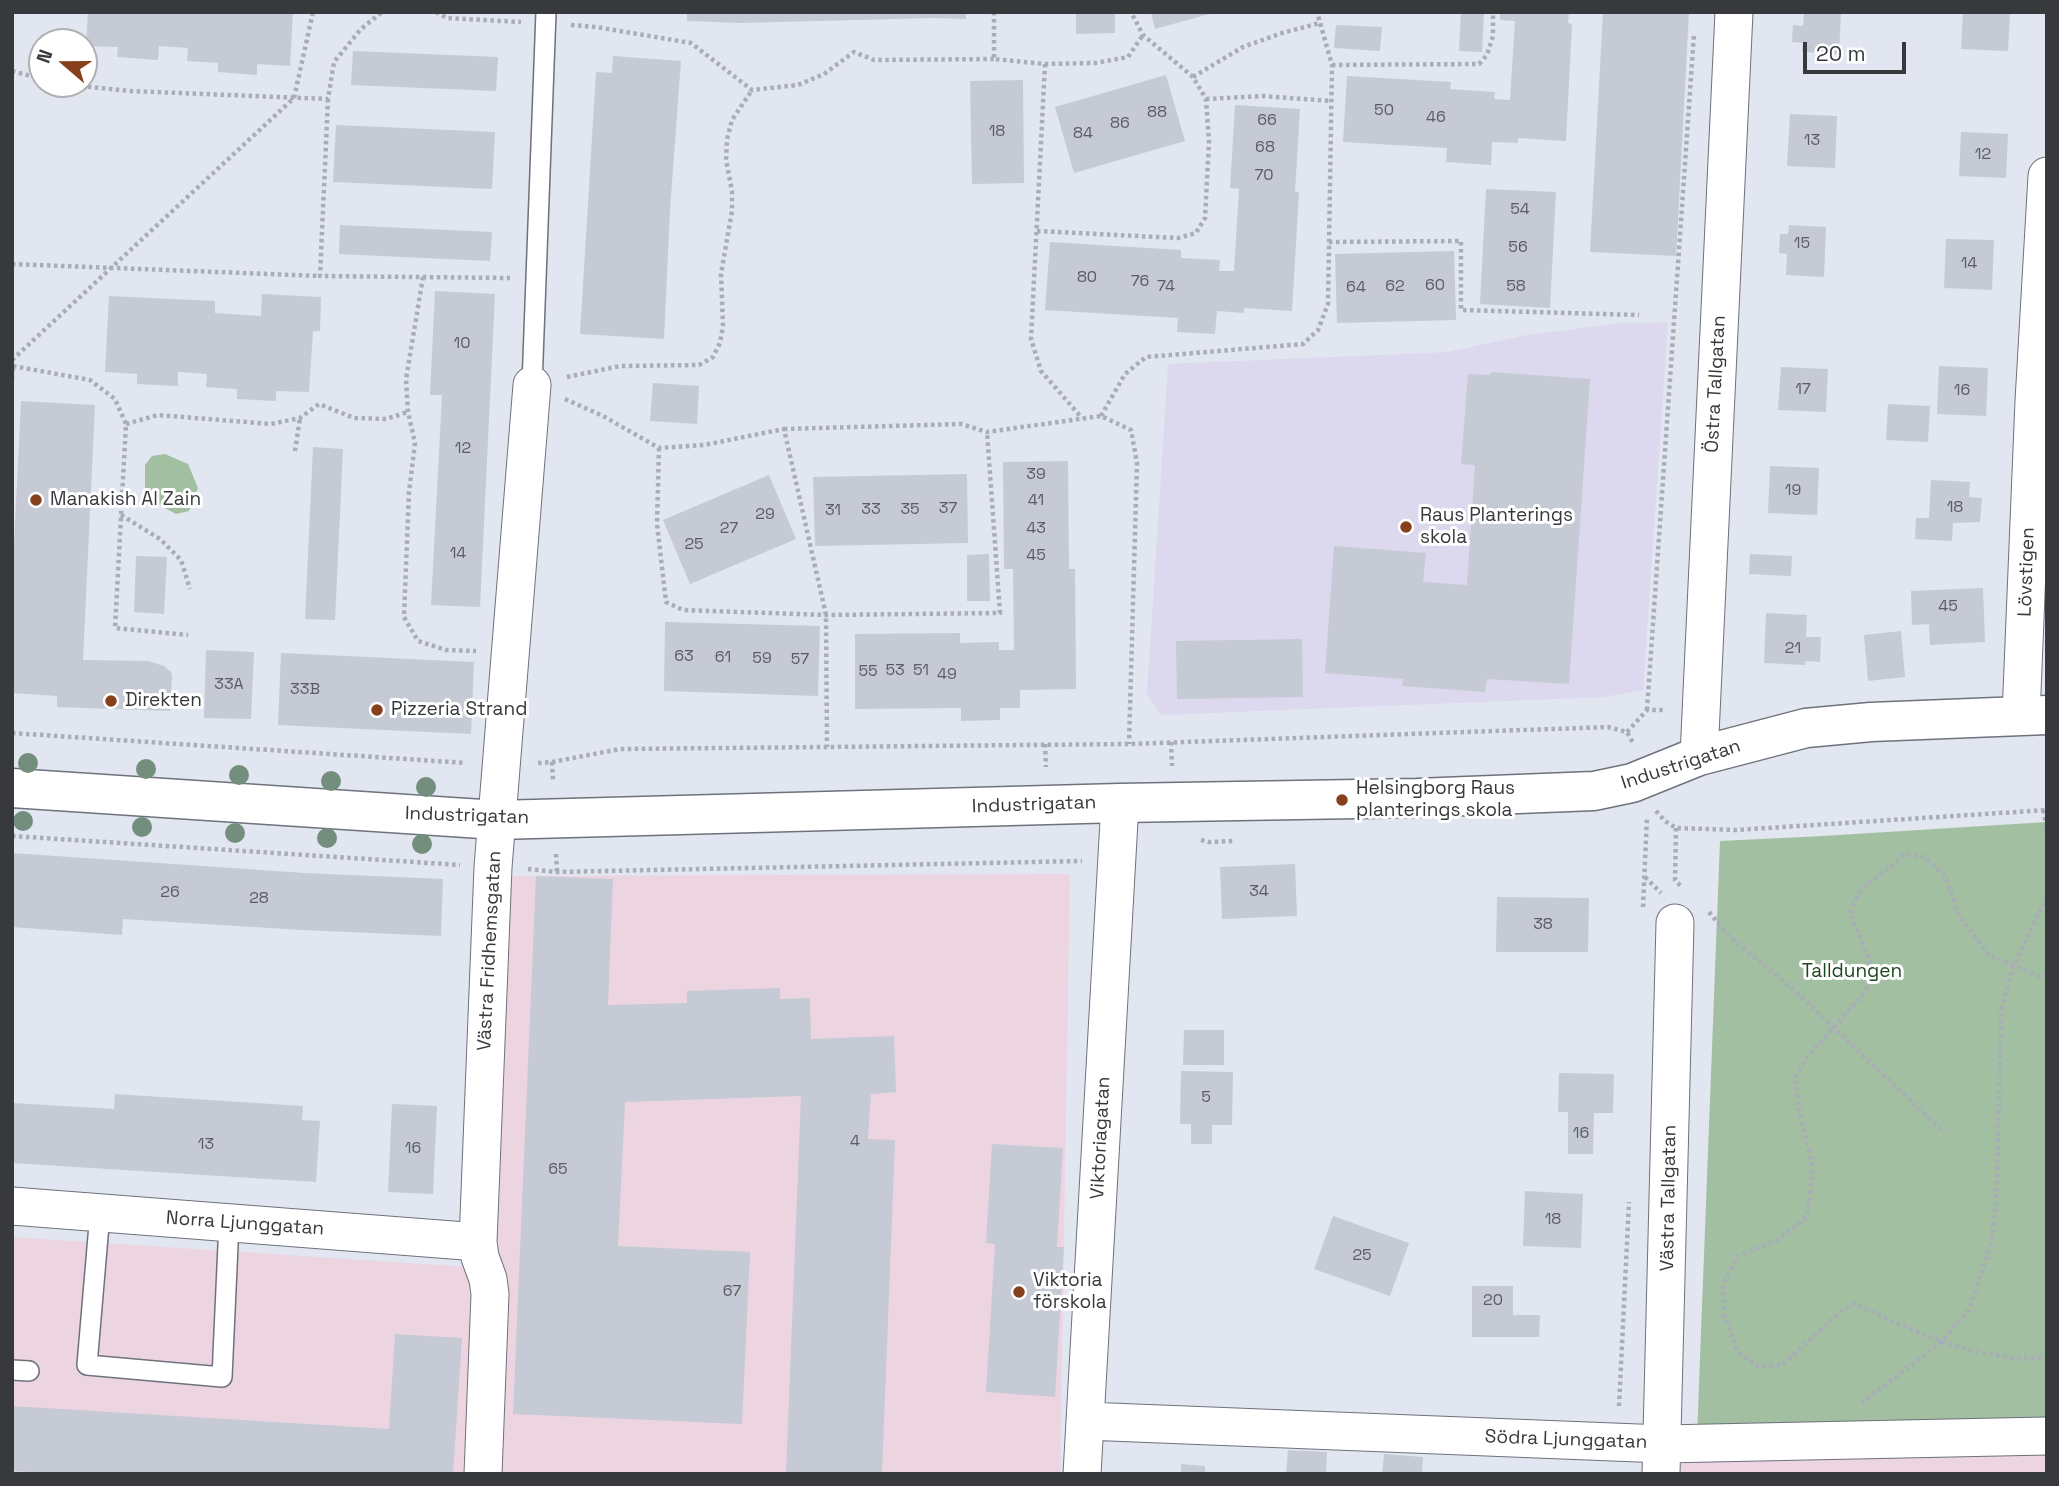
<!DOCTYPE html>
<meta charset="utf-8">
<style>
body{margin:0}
#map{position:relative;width:2059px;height:1486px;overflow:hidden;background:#e1e6f1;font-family:"Space Grotesk",sans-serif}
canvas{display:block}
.frame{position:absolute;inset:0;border:14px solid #37393d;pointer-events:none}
.north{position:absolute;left:28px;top:28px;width:70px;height:70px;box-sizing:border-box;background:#fff;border:2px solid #afb0b1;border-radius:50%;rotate:290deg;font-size:19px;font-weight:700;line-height:28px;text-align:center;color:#37393d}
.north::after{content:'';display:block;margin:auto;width:24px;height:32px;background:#86401b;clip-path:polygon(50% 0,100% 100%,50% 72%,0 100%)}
.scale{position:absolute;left:1803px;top:42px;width:103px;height:32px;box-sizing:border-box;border:4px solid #37393d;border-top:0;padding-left:9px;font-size:21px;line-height:24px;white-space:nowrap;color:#37393d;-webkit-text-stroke:5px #fff;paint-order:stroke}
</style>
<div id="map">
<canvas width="2059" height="1486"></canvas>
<div class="frame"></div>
<div class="north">N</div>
<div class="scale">20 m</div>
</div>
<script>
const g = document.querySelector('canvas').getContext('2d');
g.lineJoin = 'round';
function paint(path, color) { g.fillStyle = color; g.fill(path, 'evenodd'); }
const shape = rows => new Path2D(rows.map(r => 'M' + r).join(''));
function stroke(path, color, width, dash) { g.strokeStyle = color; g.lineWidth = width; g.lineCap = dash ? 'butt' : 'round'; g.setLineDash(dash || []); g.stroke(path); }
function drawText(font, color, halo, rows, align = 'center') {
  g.font = font + ' "Space Grotesk",sans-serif'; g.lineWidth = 6; g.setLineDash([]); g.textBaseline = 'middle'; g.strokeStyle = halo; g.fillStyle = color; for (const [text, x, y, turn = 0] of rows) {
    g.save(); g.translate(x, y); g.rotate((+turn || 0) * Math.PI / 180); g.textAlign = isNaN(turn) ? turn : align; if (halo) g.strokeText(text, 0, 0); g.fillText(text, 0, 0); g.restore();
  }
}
paint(shape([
 [1070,874,1060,1474,12,1473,12,1237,470,1267,505,876],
 [2047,1451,2047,1474,1665,1474,1665,1461]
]), '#ecd5e1');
paint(shape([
 [1668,322,1643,690,1604,697,1161,715,1147,694,1168,364,1448,352,1527,335,1621,323]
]), '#dcd9ef');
paint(shape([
 [165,454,188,464,198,488,189,511,176,514,156,503,145,488,145,465,152,456],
 [2047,822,2047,1424,1697,1436,1720,841,1823,836]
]), '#a2bfa1');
paint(shape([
 [88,12,293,12,290,66,257,64,257,75,218,72,218,63,187,61,188,48,159,46,158,60,117,57,118,47,86,46],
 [687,12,966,12,966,19,933,18,741,23,687,21],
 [1076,12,1115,12,1115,33,1076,34],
 [1151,12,1213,12,1213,13,1155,29],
 [1461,12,1484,12,1482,52,1459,51],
 [1500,12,1569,12,1568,23,1572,24,1566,141,1518,138,1518,143,1492,142,1491,165,1446,162,1447,148,1343,142,1347,76,1451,82,1450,89,1495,92,1494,99,1510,100,1515,21,1500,20],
 [1603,12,1689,12,1676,256,1590,252],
 [1804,12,1841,12,1839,54,1802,52,1803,43,1792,42,1793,25,1803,26],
 [1963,12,2010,12,2008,51,1961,49],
 [1336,25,1382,27,1380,51,1334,48],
 [353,51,498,57,496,91,351,85],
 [613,56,681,61,670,210,664,339,580,334,596,72,612,73],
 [1166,75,1185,141,1074,173,1055,107],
 [1023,80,1024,183,972,184,970,81],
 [1235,105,1300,109,1295,192,1299,192,1292,311,1244,308,1244,313,1217,311,1215,334,1177,332,1178,318,1045,310,1050,242,1181,250,1181,258,1220,260,1219,271,1234,271,1239,189,1230,188],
 [1790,114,1837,116,1835,168,1787,166],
 [336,125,495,132,492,189,333,182],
 [1961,132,2008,134,2006,178,1959,176],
 [1486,189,1556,192,1550,308,1480,304],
 [340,225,492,232,490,261,339,254],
 [1789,225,1826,227,1824,277,1786,275,1787,254,1779,253,1780,234,1788,234],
 [1946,239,1994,240,1992,290,1944,288],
 [1454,251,1456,320,1337,323,1335,254],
 [435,291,495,294,480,607,431,605,442,395,430,395],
 [262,294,321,297,320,331,313,331,309,392,276,391,276,401,237,399,237,389,206,387,207,374,178,372,178,386,137,384,137,374,105,372,109,296,215,301,215,313,261,316],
 [1939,366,1988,368,1986,416,1937,414],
 [1781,367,1828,369,1826,412,1778,410],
 [1491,372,1590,379,1569,684,1487,679,1485,692,1402,686,1403,679,1325,673,1334,546,1426,553,1423,582,1467,585,1475,465,1461,464,1468,374,1490,375],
 [653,383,699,386,697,424,650,421],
 [21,401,95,405,83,660,148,661,164,666,171,672,172,676,170,711,57,707,57,696,12,693,12,584],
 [1888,404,1930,406,1928,442,1886,440],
 [313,447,343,449,335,620,305,619],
 [1068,461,1069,569,1075,569,1076,689,1020,690,1020,708,1000,708,1000,720,961,721,961,708,855,709,855,634,960,633,960,643,999,642,999,650,1014,650,1013,569,1004,569,1003,462],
 [1770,466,1819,468,1817,515,1768,513],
 [967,474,968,543,815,546,813,477],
 [769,475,796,539,690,584,663,520],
 [1931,480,1970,482,1969,497,1982,498,1980,522,1953,523,1952,541,1915,539,1916,518,1929,518],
 [989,554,990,601,967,601,967,555],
 [1750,554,1792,556,1791,576,1749,574],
 [136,556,167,557,164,614,134,612],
 [1983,588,1985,642,1930,645,1929,624,1912,625,1911,591],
 [1766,613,1807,615,1806,637,1821,637,1820,662,1805,661,1805,665,1764,663],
 [665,622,820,626,818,696,664,691],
 [1901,631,1905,677,1868,681,1864,635],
 [1302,639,1303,697,1177,699,1176,641],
 [206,650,254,652,251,719,204,718],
 [281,653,474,662,471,734,278,725],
 [12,853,305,873,443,879,441,936,302,930,123,919,122,935,12,927],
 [1295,864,1297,916,1222,919,1220,867],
 [536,876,613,879,608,1005,687,1003,687,991,780,988,780,999,810,998,811,1039,894,1036,896,1092,871,1094,868,1139,895,1140,882,1474,786,1474,801,1096,625,1102,618,1246,750,1252,742,1424,513,1414],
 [1497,897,1589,898,1588,952,1496,952],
 [1184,1030,1224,1030,1224,1065,1183,1065],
 [1181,1071,1233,1072,1232,1125,1212,1125,1212,1144,1191,1144,1191,1124,1180,1124],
 [1559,1073,1614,1074,1613,1113,1594,1113,1593,1154,1568,1154,1568,1112,1558,1112],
 [115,1094,303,1106,302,1120,320,1121,316,1182,12,1163,12,1103,114,1109],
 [392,1104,437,1106,433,1194,388,1192],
 [992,1144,1063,1148,1057,1247,1064,1247,1055,1397,986,1392,995,1244,986,1243],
 [1525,1191,1583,1194,1581,1248,1523,1246],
 [1333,1216,1409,1243,1390,1296,1314,1269],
 [1472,1286,1513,1286,1513,1315,1540,1315,1539,1337,1472,1337],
 [395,1334,462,1338,453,1474,64,1474,12,1471,12,1406,389,1429],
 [1288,1450,1327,1452,1326,1474,1286,1474],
 [1384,1454,1423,1457,1422,1474,1382,1474],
 [1181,1464,1205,1466,1205,1474,1181,1474]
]), '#c5cad5');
const lane = shape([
 [532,385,546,12],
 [100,1213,87,1365,222,1377,229,1223],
 [12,1370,29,1371]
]);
const street = shape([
 [2021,716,2034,401,2047,176],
 [1699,756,1734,12],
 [12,1206,478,1242],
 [1085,1421,1663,1444,2047,1436],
 [483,1474,490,1294,488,1279,480,1257,478,1242,493,867,532,385],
 [1082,1474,1120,803],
 [1661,1474,1675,923]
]);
const secondary = shape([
 [12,788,497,820,1120,803,1417,798,1594,791,1632,783,1699,756,1806,728,1871,722,2047,715]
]);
stroke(lane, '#6d727b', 22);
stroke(street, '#6d727b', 39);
stroke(secondary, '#6d727b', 41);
stroke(shape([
 [436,12,447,18,521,22],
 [994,12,994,59,1045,64,1095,63,1128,57,1143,35],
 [571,25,596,27,691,43,752,90,798,85,824,74,854,52,874,60,994,59],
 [1045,64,1031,339,1041,371,1082,418],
 [1332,65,1479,64,1487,55,1493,36,1493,12],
 [12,71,42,79],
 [1193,77,1243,47,1282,33,1320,23],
 [60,84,130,91,328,99,334,62,361,29,382,12],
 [328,99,320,276,510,278],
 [1206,99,1263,96,1331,101],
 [1037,231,1178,238,1196,233,1205,218,1209,142,1206,99,1193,77,1143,35,1131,12],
 [1329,242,1461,241,1461,310,1639,315],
 [12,264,320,276],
 [423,277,406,379,408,412,415,443,409,492,404,617,418,641,446,650,476,651],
 [12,360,294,98,313,12],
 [13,366,90,380,115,399,126,424,115,628,188,635],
 [567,377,620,366,699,365,713,357,720,343,723,326,721,274,732,211,732,191,726,160,727,139,732,120,752,90],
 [12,379,13,365],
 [565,399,603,416,659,448,704,445,784,429,826,615,827,747],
 [1101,416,1125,374,1146,357,1303,344,1318,330,1328,304,1332,65,1317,12],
 [126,424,158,415,271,424,300,418,319,404,354,418,386,419,408,412],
 [784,429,961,424,987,432,1101,416,1131,430,1137,463,1129,744],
 [659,448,657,524,666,602,683,610,826,615,1000,613,987,432],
 [295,451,300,418],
 [121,515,160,539,181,560,190,589],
 [1647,710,1694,34],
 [1627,732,1647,710,1665,710],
 [12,733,466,763],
 [1171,742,1172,766],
 [1045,744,1046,767],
 [552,762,553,782],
 [538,763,552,762,620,749,1129,744,1608,727,1627,732,1633,743],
 [2044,810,2047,837],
 [1656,811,1665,821,1676,828,1736,830,2047,810],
 [1676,828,1675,880,1682,887],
 [12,836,460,865],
 [1201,840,1209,842,1234,841],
 [556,854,557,872],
 [528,869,557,872,1082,861],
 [1645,877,1661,893],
 [1643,907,1647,817],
 [1709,912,1728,935,1797,993,1945,1133],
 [2047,975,2038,976,1989,955,1960,917,1945,876,1925,857,1904,854,1888,869,1870,881,1857,897,1850,912,1873,970,1866,991,1805,1060,1795,1078,1799,1110,1813,1168,1807,1217,1777,1240,1738,1256,1723,1284,1724,1314,1738,1352,1758,1366,1782,1365,1840,1312,1854,1304,1924,1335,1969,1350,2018,1359,2047,1357],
 [1862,1404,1874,1393,1943,1341,1969,1310,1992,1242,1997,1184,2001,1011,2013,966,2047,897],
 [1619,1406,1629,1202]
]), '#a9adb6', 4.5, [3.5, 3.5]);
stroke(lane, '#fff', 19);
stroke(street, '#fff', 37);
stroke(secondary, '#fff', 38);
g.fillStyle = '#748e7d';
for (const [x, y] of [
 [28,763],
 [146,769],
 [239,775],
 [331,781],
 [426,787],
 [23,821],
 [142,827],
 [235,833],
 [327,838],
 [422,844]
]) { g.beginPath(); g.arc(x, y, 10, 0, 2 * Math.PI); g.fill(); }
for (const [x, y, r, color] of [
 [36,500,7,"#86401b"],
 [1406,527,7,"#86401b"],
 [111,701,7,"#86401b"],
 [377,710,7,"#86401b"],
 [1342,800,7,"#86401b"],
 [1019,1292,7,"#86401b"]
]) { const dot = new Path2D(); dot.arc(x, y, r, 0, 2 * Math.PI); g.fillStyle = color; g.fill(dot); stroke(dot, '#fff', 2.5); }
drawText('16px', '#5a5d63', null, [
 ["50",1384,111],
 ["88",1157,113],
 ["46",1436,118],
 ["66",1267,121],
 ["86",1120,124],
 ["18",997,132],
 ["84",1083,134],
 ["13",1812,141],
 ["68",1265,148],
 ["12",1983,155],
 ["70",1264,176],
 ["54",1520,210],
 ["15",1802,244],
 ["56",1518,248],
 ["14",1969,264],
 ["80",1087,278],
 ["76",1140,282],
 ["60",1435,286],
 ["74",1166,287],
 ["62",1395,287],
 ["58",1516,287],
 ["64",1356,288],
 ["10",462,344],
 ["17",1803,390],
 ["16",1962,391],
 ["12",463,449],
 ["39",1036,475],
 ["19",1793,491],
 ["41",1036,501],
 ["18",1955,508],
 ["37",948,509],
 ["33",871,510],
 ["35",910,510],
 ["31",833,511],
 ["29",765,515],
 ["27",729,529],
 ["43",1036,529],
 ["25",694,545],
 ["14",458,554],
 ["45",1036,556],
 ["45",1948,607],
 ["21",1793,649],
 ["63",684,657],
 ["61",723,658],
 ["59",762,659],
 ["57",800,660],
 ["53",895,671],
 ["51",921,671],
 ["55",868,672],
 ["49",947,675],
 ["33A",229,685],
 ["33B",305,690],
 ["34",1259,892],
 ["26",170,893],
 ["28",259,899],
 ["38",1543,925],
 ["5",1206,1098],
 ["16",1581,1134],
 ["4",855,1142],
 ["13",206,1145],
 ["16",413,1149],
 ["65",558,1170],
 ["18",1553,1220],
 ["25",1362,1256],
 ["67",732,1292],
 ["20",1493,1301]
]);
drawText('19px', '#37393d', '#fff', [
 ["Östra Tallgatan",1716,384,-87],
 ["Lövstigen",2027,572,-88],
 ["Industrigatan",1681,765,-18],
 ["Industrigatan",1034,805,-2],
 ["Industrigatan",467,816,2],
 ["Västra Fridhemsgatan",490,951,-87],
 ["Viktoriagatan",1101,1138,-87],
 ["Västra Tallgatan",1669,1198,-89],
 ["Norra Ljunggatan",245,1224,4],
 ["Södra Ljunggatan",1566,1440,2]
]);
drawText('19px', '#37393d', '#fff', [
 ["Manakish Al Zain",50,500],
 ["Raus Planterings",1420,516],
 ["skola",1420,538],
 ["Direkten",125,701],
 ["Pizzeria Strand",391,710],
 ["Helsingborg Raus",1356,789],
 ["planterings skola",1356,811],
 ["Viktoria",1033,1281],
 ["förskola",1033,1303]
], 'left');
drawText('19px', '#1b461e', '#fff', [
 ["Talldungen",1852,972]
]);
</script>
